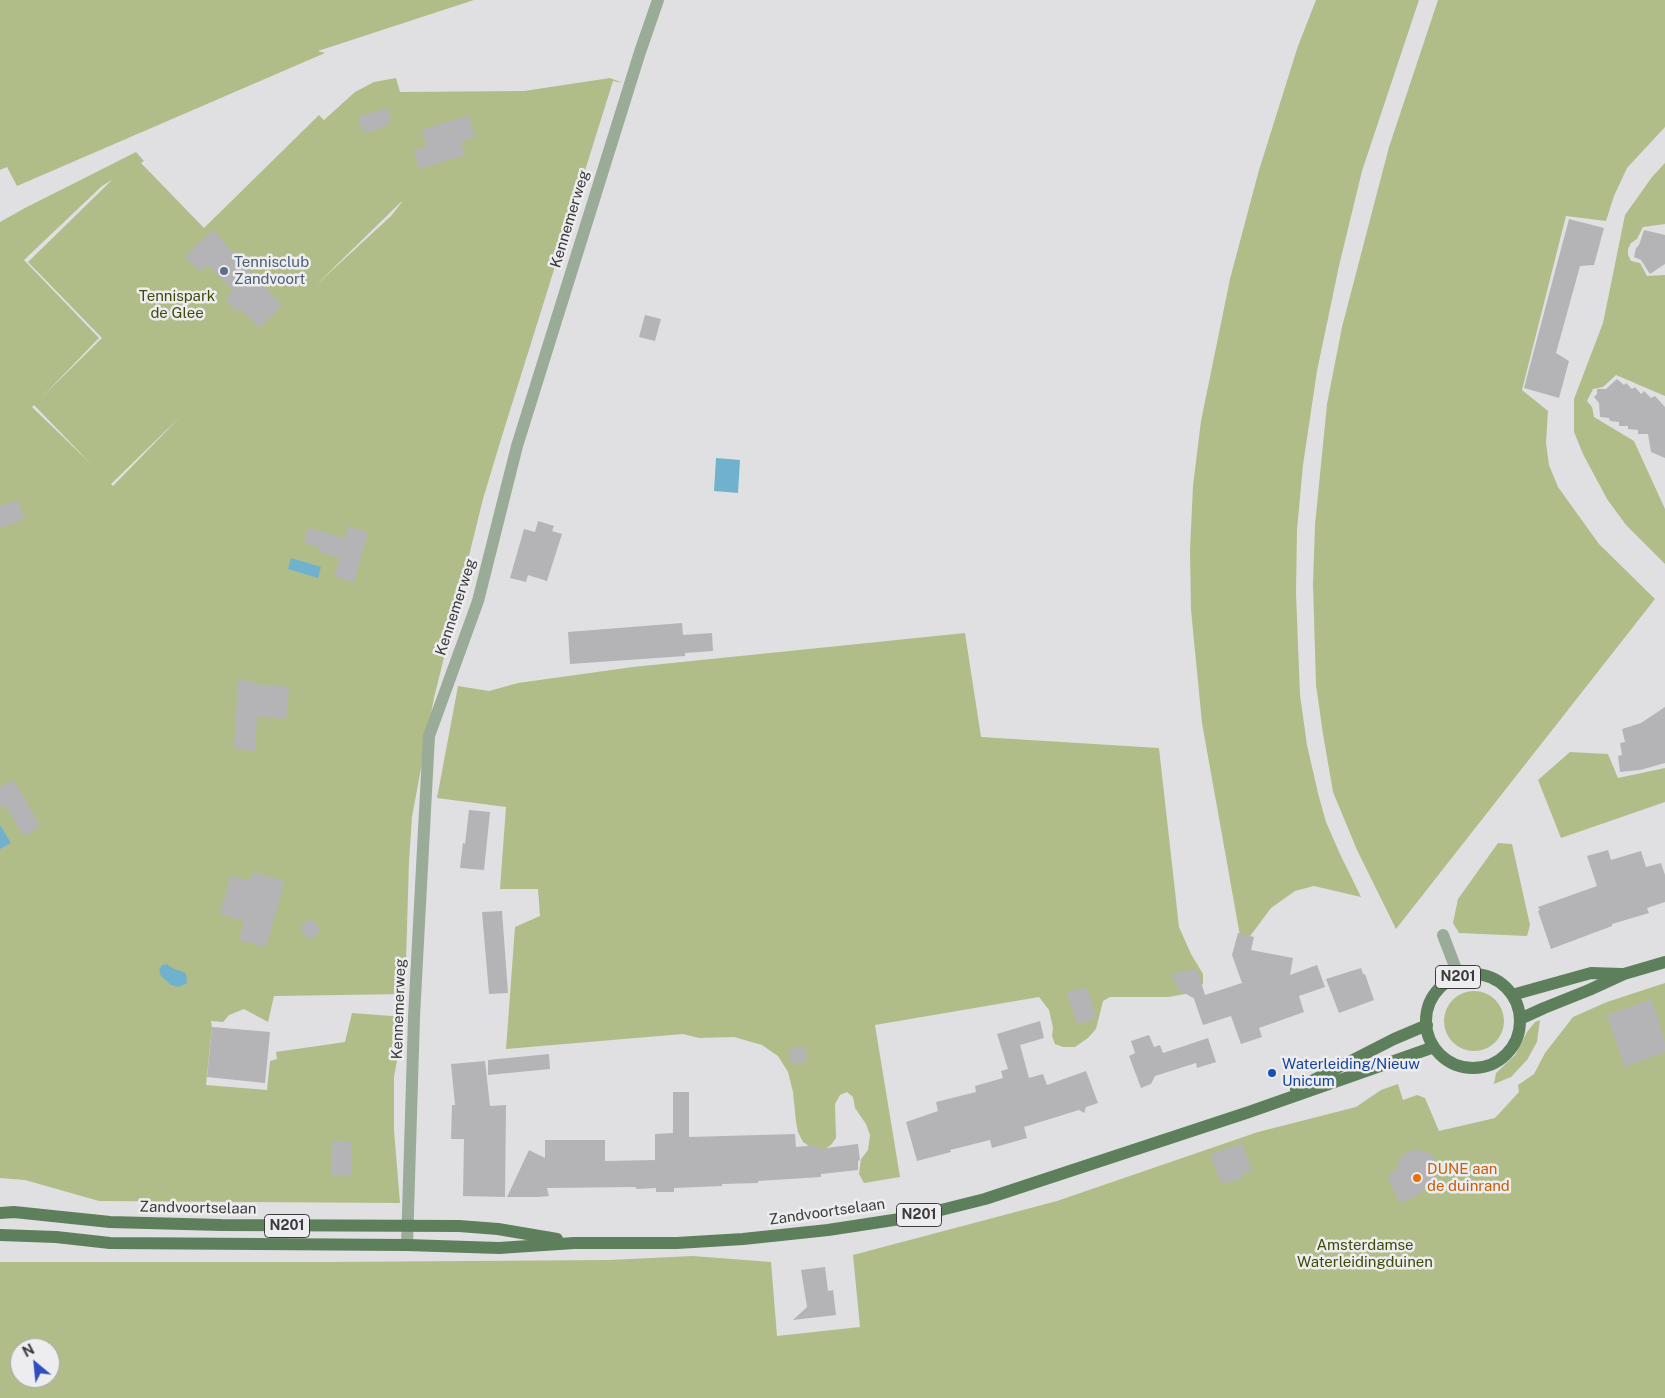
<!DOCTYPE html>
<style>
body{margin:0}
#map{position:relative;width:1665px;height:1398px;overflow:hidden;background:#e0e0e2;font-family:"Public Sans",sans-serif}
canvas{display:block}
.north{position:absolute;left:10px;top:1338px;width:50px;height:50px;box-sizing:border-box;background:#ededef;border:1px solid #a6a6a7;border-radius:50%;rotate:332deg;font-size:14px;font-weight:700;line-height:20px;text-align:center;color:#3b3b3c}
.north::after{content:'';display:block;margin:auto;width:18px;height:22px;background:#324dbe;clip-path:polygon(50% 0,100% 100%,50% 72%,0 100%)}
</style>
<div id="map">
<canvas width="1665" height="1398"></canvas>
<div class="north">N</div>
</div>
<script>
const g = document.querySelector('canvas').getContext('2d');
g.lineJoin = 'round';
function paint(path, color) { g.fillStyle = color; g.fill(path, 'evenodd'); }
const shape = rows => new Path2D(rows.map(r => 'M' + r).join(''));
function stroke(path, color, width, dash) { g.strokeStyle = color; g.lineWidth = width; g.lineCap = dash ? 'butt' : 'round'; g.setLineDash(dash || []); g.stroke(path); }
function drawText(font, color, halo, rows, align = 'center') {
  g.font = font + ' "Public Sans",sans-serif'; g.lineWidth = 5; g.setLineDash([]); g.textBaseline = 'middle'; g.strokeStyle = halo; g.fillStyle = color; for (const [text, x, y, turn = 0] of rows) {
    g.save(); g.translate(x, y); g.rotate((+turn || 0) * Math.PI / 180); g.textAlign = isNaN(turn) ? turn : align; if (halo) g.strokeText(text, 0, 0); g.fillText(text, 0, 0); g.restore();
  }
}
paint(shape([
 [0,0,474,0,318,51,325,53,17,186,7,167,0,170],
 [1316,0,1419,0,1362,171,1339,266,1317,371,1303,465,1297,530,1296,593,1300,695,1307,745,1318,793,1326,822,1340,854,1361,897,1314,886,1295,891,1271,908,1242,947,1202,723,1191,610,1190,550,1193,486,1201,421,1230,279,1259,170,1298,46],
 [1438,0,1665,0,1665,127,1627,168,1614,196,1606,221,1566,216,1522,390,1548,411,1546,443,1549,465,1558,487,1599,544,1655,599,1396,929,1357,850,1333,792,1323,734,1316,685,1313,584,1315,525,1327,404,1342,327,1389,147],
 [396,78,400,92,524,91,610,78,623,83,613,81,502,436,483,499,434,698,412,817,409,862,405,994,274,996,268,1022,244,1009,229,1015,223,1022,211,1021,212,1027,206,1085,267,1090,270,1061,277,1059,276,1052,345,1042,352,1013,405,1017,394,1077,394,1130,400,1203,99,1201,25,1180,0,1178,0,222,25,208,136,152,144,161,141,163,204,228,319,115,324,120,355,92,374,82],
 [112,180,28,262,102,338,42,397,99,338,24,260,102,186],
 [402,202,391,216,315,286,401,202],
 [34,405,91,464,32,407],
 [180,417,113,486,111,484],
 [1665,163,1665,224,1643,227,1637,239,1631,243,1628,249,1628,255,1631,261,1640,263,1647,276,1665,275,1665,396,1616,375,1603,387,1593,389,1587,401,1592,407,1594,417,1634,441,1665,509,1665,564,1626,525,1607,499,1583,454,1574,432,1574,399,1603,323,1625,215,1652,177],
 [965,633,981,737,1159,748,1179,927,1191,954,1203,974,1203,983,1200,989,1191,993,1168,997,1110,997,1103,1001,1096,1029,1088,1038,1075,1047,1063,1047,1055,1044,1052,1036,1053,1028,1049,1010,1039,997,875,1025,900,1177,864,1183,859,1174,860,1166,861,1159,868,1150,870,1135,866,1124,855,1108,853,1097,847,1092,840,1095,835,1104,836,1138,831,1145,823,1150,813,1149,803,1142,798,1132,796,1122,793,1092,788,1072,778,1056,762,1045,734,1037,699,1038,683,1034,506,1049,515,927,540,916,538,889,500,889,506,807,437,798,458,686,489,691,518,683,633,667],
 [1570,752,1608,754,1618,778,1665,768,1665,802,1561,838,1538,780],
 [1498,843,1512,844,1530,925,1527,936,1459,933,1453,923,1458,899],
 [1665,983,1665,1398,0,1398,0,1262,329,1262,609,1260,693,1256,771,1262,777,1336,860,1327,853,1255,1057,1201,1258,1132,1356,1107,1381,1090,1398,1084,1403,1100,1417,1095,1425,1098,1439,1131,1495,1118,1519,1092,1518,1085,1534,1074,1545,1053,1573,1017,1607,1002],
 [20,1348,50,1348,50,1378,20,1378],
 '1444 1021a30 30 0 1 1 60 0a30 30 0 1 1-60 0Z',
 [1540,1020,1537,1042,1527,1060,1511,1077,1494,1084,1496,1073,1515,1055,1527,1032,1535,1022]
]), '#b0bd89');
paint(shape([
 [716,458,740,460,738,493,714,491],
 [291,558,321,567,318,578,288,569],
 [0,825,11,843,0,849],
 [167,964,172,968,186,973,187,983,178,987,171,985,161,976,159,970,162,965]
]), '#70b2cd');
paint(shape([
 [388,108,391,122,381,129,373,131,362,131,358,117],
 [469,115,475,137,461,142,465,155,419,169,414,150,427,146,422,130],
 [1569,219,1604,228,1594,265,1580,266,1556,353,1569,361,1559,398,1524,388],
 [213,230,282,306,259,328,240,308,237,312,225,299,233,290,208,265,200,272,185,256],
 [1644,230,1665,235,1665,264,1650,274,1641,260,1634,257,1636,248,1639,245],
 [645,315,661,319,655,341,639,337],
 [1617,379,1624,385,1626,383,1632,389,1635,387,1641,394,1644,391,1651,398,1655,396,1665,407,1665,458,1651,452,1648,434,1638,434,1638,430,1628,429,1628,426,1619,426,1619,422,1610,421,1609,418,1600,417,1599,403,1594,397,1597,394,1597,389,1606,389],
 [18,500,24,519,0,528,0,506],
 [538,521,554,526,552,531,562,534,547,581,528,575,526,582,510,578,524,529,535,532],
 [348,526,368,532,354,583,334,576,340,558,318,552,320,548,304,543,308,528,345,538],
 [682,623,683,635,712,633,713,651,685,653,685,656,570,664,568,632],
 [238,680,254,681,254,684,289,687,286,719,257,716,255,751,234,749],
 [1665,707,1665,763,1640,770,1620,772,1618,756,1622,755,1620,743,1625,742,1622,729,1641,723],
 [14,780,40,826,24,836,5,805,0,808,0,787],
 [469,810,490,812,484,870,460,868,463,843,465,844],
 [1608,850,1611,860,1641,851,1646,867,1661,863,1665,875,1665,902,1647,908,1649,913,1612,924,1612,926,1551,949,1538,911,1540,910,1538,907,1597,886,1587,856],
 [252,872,285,881,266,947,239,940,244,921,220,914,231,876,250,881],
 [502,911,508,993,489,994,482,912],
 [312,918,321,931,309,940,300,927],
 [1238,933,1254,937,1251,950,1293,958,1290,975,1317,965,1325,987,1299,996,1304,1012,1259,1028,1262,1037,1241,1044,1231,1016,1203,1025,1194,999,1195,999,1179,990,1171,974,1197,969,1205,995,1242,983,1232,955],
 [1361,968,1363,974,1365,974,1374,1000,1339,1013,1326,979],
 [1087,988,1095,1013,1095,1019,1078,1024,1066,992],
 [1651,999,1661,1027,1660,1027,1665,1043,1665,1052,1625,1067,1607,1015],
 [1040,1021,1044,1038,1020,1045,1029,1078,1043,1074,1047,1085,1086,1071,1098,1103,1086,1107,1084,1113,1079,1110,1024,1127,1027,1138,992,1148,990,1140,950,1150,951,1152,917,1161,906,1122,938,1111,936,1102,976,1092,975,1086,1003,1078,1001,1071,1008,1069,997,1034],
 [212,1027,270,1032,265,1083,207,1077],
 [1149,1035,1154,1047,1160,1045,1163,1053,1208,1038,1216,1062,1197,1068,1196,1063,1155,1076,1151,1084,1141,1088,1129,1056,1135,1053,1131,1041],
 [805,1046,807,1062,791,1064,789,1049],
 [549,1054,550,1069,488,1075,488,1060],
 [485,1061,490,1106,506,1105,505,1197,463,1196,464,1139,451,1139,452,1105,455,1105,451,1064],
 [673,1092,689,1092,689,1137,795,1134,796,1147,818,1145,818,1149,858,1144,860,1160,858,1161,858,1170,821,1174,821,1177,758,1181,758,1183,722,1184,722,1186,674,1188,674,1192,656,1192,656,1188,637,1189,635,1187,547,1188,549,1196,538,1197,507,1197,529,1150,545,1158,545,1140,605,1140,605,1161,655,1160,655,1134,673,1133],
 [332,1141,351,1141,351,1176,332,1176],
 [1242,1143,1252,1171,1241,1174,1242,1178,1226,1184,1225,1181,1221,1183,1210,1155],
 [1416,1149,1432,1154,1439,1168,1433,1185,1418,1193,1419,1195,1400,1203,1387,1176,1394,1173,1401,1156],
 [825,1267,828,1291,833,1290,836,1315,793,1320,807,1307,801,1270]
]), '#b4b4b6');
stroke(shape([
 [1443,935,1459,977],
 [407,1245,414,1017,429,736,478,601,517,446,640,52,658,0]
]), '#9aac98', 12);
stroke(shape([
 '1426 1021a47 47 0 1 1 94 0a47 47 0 1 1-94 0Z',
 [1512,995,1591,973,1622,974],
 [1520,1019,1544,1008,1589,990,1624,974,1665,962],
 [1296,1089,1394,1039,1427,1025],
 [0,1213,14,1212,110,1222,221,1225,459,1226,498,1229,557,1239],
 [0,1235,56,1237,110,1243,407,1245,499,1248,574,1243,677,1243,743,1239,828,1230,913,1217,985,1199,1249,1112,1434,1047]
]), '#5e7f5b', 12);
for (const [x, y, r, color] of [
 [224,271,5,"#5c6f8a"],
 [1272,1073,5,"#1a4fb4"],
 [1417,1178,5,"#e8710a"]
]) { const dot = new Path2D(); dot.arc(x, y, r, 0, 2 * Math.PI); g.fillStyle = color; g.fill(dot); stroke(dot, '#ededef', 2); }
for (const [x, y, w] of [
 [1458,977,45],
 [919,1215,45],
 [287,1226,45]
]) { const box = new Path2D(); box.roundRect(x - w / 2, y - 11.5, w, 23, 4); g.fillStyle = '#ededef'; g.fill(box); stroke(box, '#3b3b3c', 1); }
drawText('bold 14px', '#3b3b3c', null, [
 ["N201",1458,977],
 ["N201",919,1215],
 ["N201",287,1226]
]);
drawText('15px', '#3b3b3c', '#ededef', [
 ["Kennemerweg",570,219,-73],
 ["Kennemerweg",456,607,-72],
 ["Kennemerweg",399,1009,-88],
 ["Zandvoortselaan",198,1208,1],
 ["Zandvoortselaan",827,1212,-8]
]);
drawText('15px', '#4e5e75', '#ededef', [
 ["Tennisclub",234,262],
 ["Zandvoort",234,279]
], 'left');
drawText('15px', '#3f4a08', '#ededef', [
 ["Tennispark",177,296],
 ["de Glee",177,313],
 ["Amsterdamse",1365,1245],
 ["Waterleidingduinen",1365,1262]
]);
drawText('15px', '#164399', '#ededef', [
 ["Waterleiding/Nieuw",1282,1064],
 ["Unicum",1282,1081]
], 'left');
drawText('15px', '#c56008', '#ededef', [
 ["DUNE aan",1427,1169],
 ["de duinrand",1427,1186]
], 'left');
</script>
